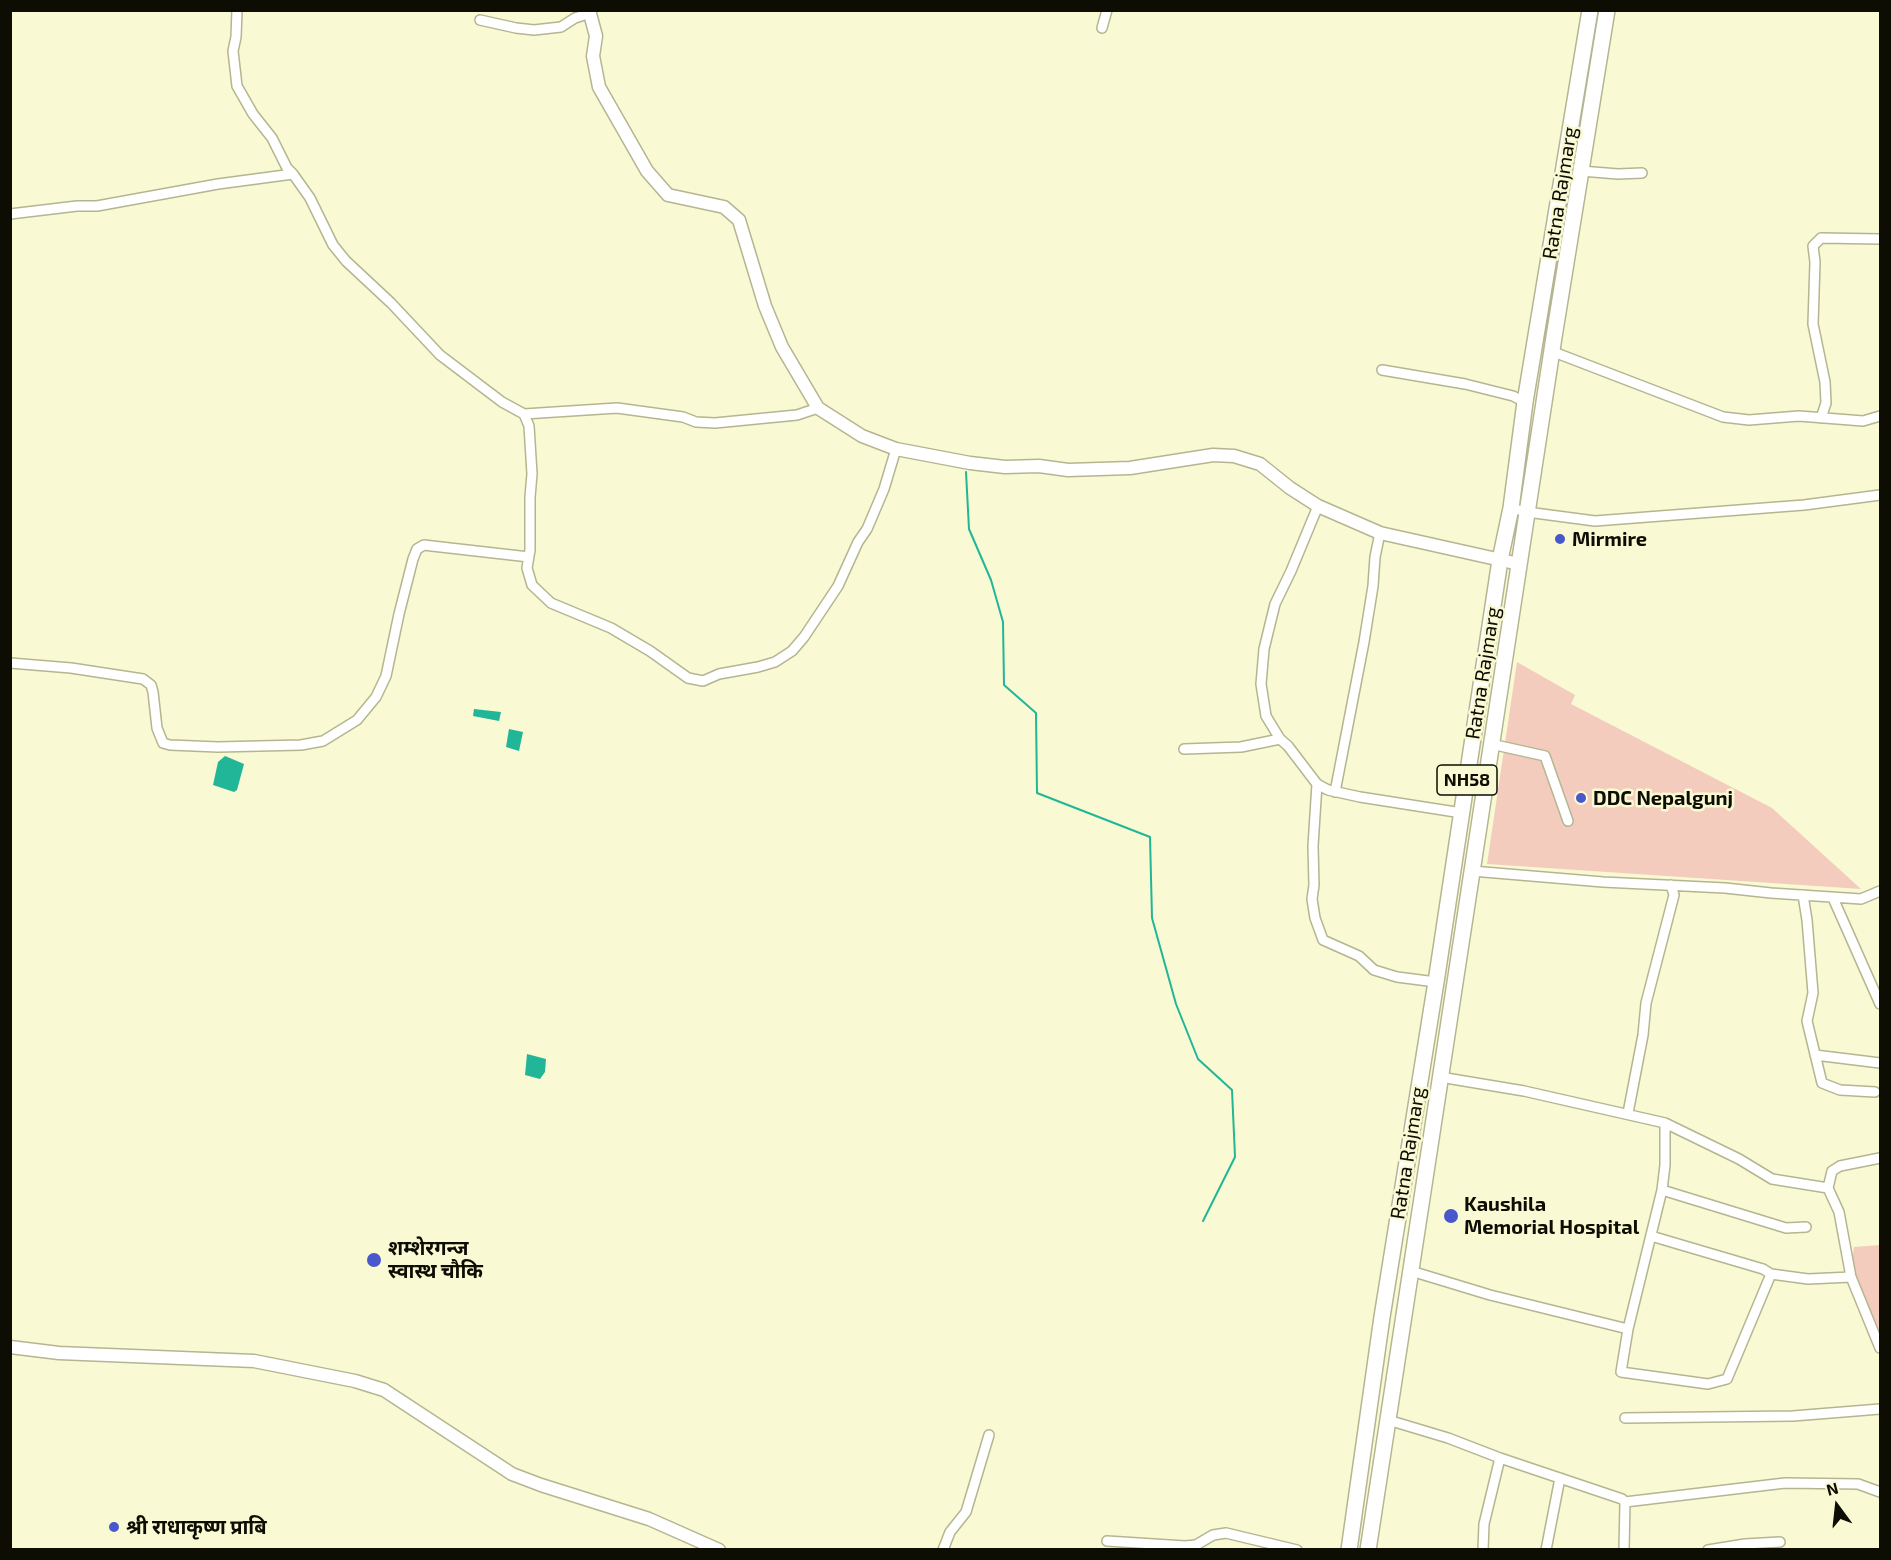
<!DOCTYPE html>
<meta charset="utf-8">
<style>
body{margin:0}
#map{position:relative;width:1891px;height:1560px;overflow:hidden;background:#f9f9d3;font-family:"Exo 2",sans-serif}
canvas{display:block}
.frame{position:absolute;inset:0;border:12px solid #0d0d03;pointer-events:none}
.north{position:absolute;left:1807px;top:1476px;width:60px;height:60px;-webkit-text-stroke:4px #f9f9d3;paint-order:stroke;rotate:345deg;font-size:16px;font-weight:700;line-height:24px;text-align:center;color:#0d0d03}
.north::after{content:'';display:block;margin:auto;width:21px;height:27px;background:#0d0d03;clip-path:polygon(50% 0,100% 100%,50% 72%,0 100%)}
</style>
<div id="map">
<canvas width="1891" height="1560"></canvas>
<div class="frame"></div>
<div class="north">N</div>
</div>
<script>
const g = document.querySelector('canvas').getContext('2d');
g.lineJoin = 'round';
function paint(path, color) { g.fillStyle = color; g.fill(path, 'evenodd'); }
const shape = rows => new Path2D(rows.map(r => 'M' + r).join(''));
function stroke(path, color, width, dash) { g.strokeStyle = color; g.lineWidth = width; g.lineCap = dash ? 'butt' : 'round'; g.setLineDash(dash || []); g.stroke(path); }
function drawText(font, color, halo, rows, align = 'center') {
  g.font = font + ' "Exo 2","Noto Sans Devanagari",sans-serif'; g.lineWidth = 5; g.setLineDash([]); g.textBaseline = 'middle'; g.strokeStyle = halo; g.fillStyle = color; for (const [text, x, y, turn = 0] of rows) {
    g.save(); g.translate(x, y); g.rotate((+turn || 0) * Math.PI / 180); g.textAlign = isNaN(turn) ? turn : align; if (halo) g.strokeText(text, 0, 0); g.fillText(text, 0, 0); g.restore();
  }
}
paint(shape([
 [1517,662,1575,695,1571,704,1772,808,1861,889,1487,864],
 [1880,1245,1880,1340,1876,1323,1851,1270,1854,1247]
]), '#f3ccbe');
paint(shape([
 [474,709,501,712,499,721,473,716],
 [509,729,523,732,519,751,506,747],
 [225,756,244,764,237,790,234,792,213,785,218,762],
 [527,1054,546,1059,545,1072,540,1079,525,1075]
]), '#20b697');
stroke(shape([
 [966,472,969,529,991,580,1003,622,1004,685,1036,713,1037,793,1150,837,1152,918,1176,1004,1198,1059,1232,1090,1235,1157,1203,1221]
]), '#20b697', 2);
const minor = shape([
 [237,10,236,37,233,51,237,86,253,114,272,138,287,168,293,174],
 [480,20,516,28,534,30,561,27,575,18,590,13],
 [1102,28,1107,10],
 [1581,171,1618,174,1642,173],
 [10,214,77,206,97,206,218,184,293,174,310,198,333,245,346,261,391,303,440,355,502,402,524,414,617,408,683,417,696,422,715,423,797,415,818,408],
 [1551,351,1723,417,1749,420,1799,416,1863,421,1880,416],
 [1382,370,1465,384,1513,396,1525,402],
 [524,414,529,426,532,474,530,497,530,550,527,568,532,585,551,603,611,628,650,651,688,678,703,681,719,674,758,667,775,662,792,651,804,637,838,586,858,542,867,529,884,489,896,449],
 [1821,418,1826,403,1825,382,1813,324,1815,262,1813,246,1821,238,1880,239],
 [1318,506,1291,571,1275,604,1264,649,1261,684,1266,716,1280,739,1288,746,1317,784,1313,846,1314,885,1312,899,1315,918,1323,940,1359,956,1374,970,1397,977,1436,982],
 [1511,508,1527,512,1595,521,1804,505,1880,495],
 [10,663,71,668,143,679,151,685,153,692,157,728,163,743,170,745,218,747,301,745,323,741,357,720,376,697,386,676,399,614,413,559,417,549,424,545,432,546,529,557],
 [1491,744,1545,756,1568,821],
 [1184,749,1241,747,1280,739],
 [1317,784,1328,790,1360,797,1462,813],
 [1335,792,1364,642,1373,586,1375,557,1380,533],
 [1472,871,1603,882,1725,888,1771,893,1861,899,1880,891],
 [1803,895,1807,920,1813,993,1807,1021,1822,1083,1840,1090,1875,1092],
 [1833,898,1880,1004],
 [1815,1055,1880,1063],
 [1440,1077,1524,1091,1665,1123],
 [1628,1113,1643,1035,1646,1003,1674,895,1671,885],
 [1828,1188,1832,1171,1840,1166,1880,1158],
 [1662,1190,1786,1228,1806,1227],
 [1651,1236,1763,1269,1771,1274,1808,1279,1851,1277],
 [1411,1271,1490,1295,1628,1329],
 [1771,1274,1727,1379,1708,1384,1621,1372,1628,1329,1662,1190,1665,1165,1665,1123,1739,1159,1772,1179,1828,1188,1839,1212,1851,1277,1880,1348],
 [1625,1418,1793,1416,1880,1409],
 [1388,1420,1448,1438,1500,1458,1622,1499,1625,1502,1785,1483,1858,1484,1880,1492],
 [1107,1541,1185,1546,1196,1545,1213,1535,1226,1533,1297,1550],
 [943,1550,950,1532,966,1512,989,1435],
 [1483,1550,1484,1524,1500,1458],
 [1546,1550,1560,1478],
 [1624,1550,1625,1502],
 [1708,1550,1745,1544,1780,1542]
]);
const tertiary = shape([
 [589,10,596,36,593,56,599,87,647,171,668,195,724,207,739,220,765,306,782,347,818,408,862,436,896,449,970,463,1005,467,1039,466,1068,470,1130,468,1213,455,1234,456,1260,464,1290,488,1318,506,1380,533,1519,564],
 [10,1347,59,1353,254,1361,355,1381,384,1390,512,1474,541,1485,649,1519,719,1550]
]);
const trunk = shape([
 [1349,1550,1382,1317,1436,982,1500,560,1511,508,1525,402,1590,10],
 [1368,1550,1554,337,1607,10]
]);
stroke(minor, '#b5b591', 12);
stroke(tertiary, '#b5b591', 15);
stroke(trunk, '#b5b591', 18);
stroke(minor, '#fff', 9);
stroke(tertiary, '#fff', 12);
stroke(trunk, '#fff', 15);
for (const [x, y, r, color] of [
 [1560,539,6,"#4957cc"],
 [1581,798,6,"#4957cc"],
 [1451,1216,8,"#4957cc"],
 [374,1260,8,"#4957cc"],
 [114,1527,6,"#4957cc"]
]) { const dot = new Path2D(); dot.arc(x, y, r, 0, 2 * Math.PI); g.fillStyle = color; g.fill(dot); stroke(dot, '#f9f9d3', 2); }
for (const [x, y, w] of [
 [1467,780,60]
]) { const box = new Path2D(); box.roundRect(x - w / 2, y - 15, w, 30, 4.5); g.fillStyle = '#f9f9d3'; g.fill(box); stroke(box, '#0d0d03', 1.5); }
drawText('bold 18px', '#0d0d03', null, [
 ["NH58",1467,780]
]);
drawText('20px', '#0d0d03', '#f9f9d3', [
 ["Ratna Rajmarg",1560,193,-81],
 ["Ratna Rajmarg",1483,673,-81],
 ["Ratna Rajmarg",1408,1153,-81]
]);
drawText('bold 20px', '#0d0d03', '#f9f9d3', [
 ["Mirmire",1572,539],
 ["DDC Nepalgunj",1593,798],
 ["Kaushila",1464,1204],
 ["Memorial Hospital",1464,1227],
 ["शम्शेरगन्ज",388,1248],
 ["स्वास्थ चौकि",388,1271],
 ["श्री राधाकृष्ण प्राबि",126,1527]
], 'left');
</script>
